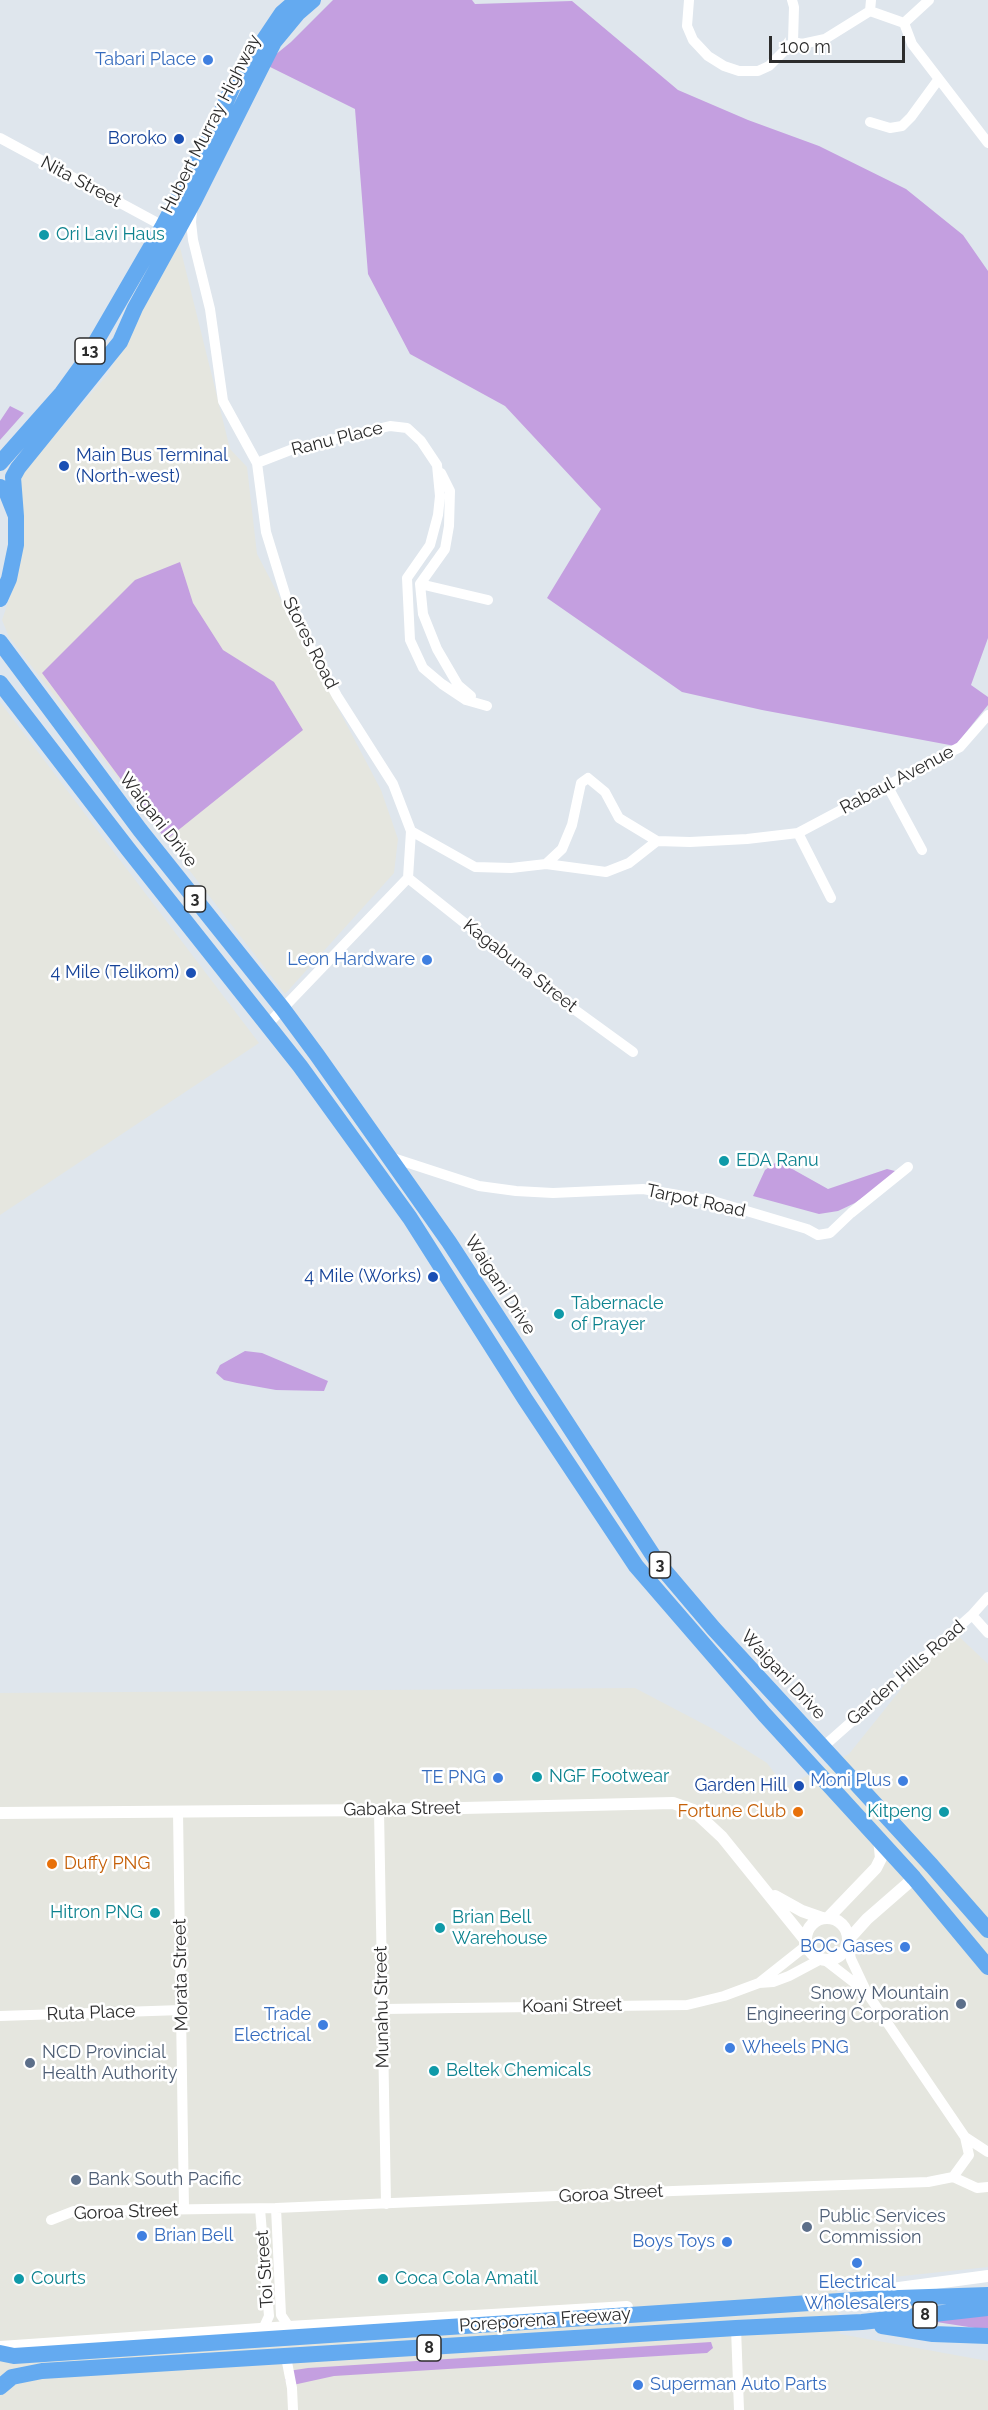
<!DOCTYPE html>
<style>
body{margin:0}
#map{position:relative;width:988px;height:2410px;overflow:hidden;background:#dfe6ed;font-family:Raleway,sans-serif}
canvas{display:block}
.scale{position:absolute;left:769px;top:36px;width:136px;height:27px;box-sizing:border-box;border:3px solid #2c2c2c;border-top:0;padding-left:8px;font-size:18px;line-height:21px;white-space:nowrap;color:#2c2c2c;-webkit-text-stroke:4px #fff;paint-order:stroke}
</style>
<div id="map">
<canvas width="988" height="2410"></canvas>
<div class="scale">100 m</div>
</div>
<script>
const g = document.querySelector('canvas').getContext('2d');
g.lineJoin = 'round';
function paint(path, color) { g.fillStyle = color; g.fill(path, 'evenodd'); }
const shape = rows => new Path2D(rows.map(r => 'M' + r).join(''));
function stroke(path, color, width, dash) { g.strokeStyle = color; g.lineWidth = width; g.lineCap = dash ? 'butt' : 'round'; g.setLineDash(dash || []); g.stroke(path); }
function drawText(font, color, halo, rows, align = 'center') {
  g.font = font + ' Raleway,sans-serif'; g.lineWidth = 5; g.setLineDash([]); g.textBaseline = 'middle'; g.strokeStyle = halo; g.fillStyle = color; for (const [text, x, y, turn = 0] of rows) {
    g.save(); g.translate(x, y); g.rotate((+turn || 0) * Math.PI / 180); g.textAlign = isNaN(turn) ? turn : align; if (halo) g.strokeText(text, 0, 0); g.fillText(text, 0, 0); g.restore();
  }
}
paint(shape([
 [179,243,230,449,247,467,257,554,381,790,398,839,394,873,285,994,9,637,2,620,17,577,18,478,108,374],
 [0,702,259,1043,0,1215],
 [950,1628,988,1664,988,2267,836,2283,840,2334,988,2361,988,2410,0,2410,0,1693,635,1688,713,1729,767,1763,785,1787,849,1754]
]), '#e5e6df');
paint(shape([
 [333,0,472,0,475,4,572,1,678,90,748,120,819,146,906,189,963,235,988,271,988,638,971,685,988,697,988,705,955,746,762,710,682,692,547,598,601,509,505,406,410,354,368,274,355,109,264,64,291,42],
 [10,406,24,413,0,440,0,421],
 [180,562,193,603,223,650,274,682,303,730,166,840,42,673,135,580],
 [778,1161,828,1189,887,1169,895,1171,895,1175,855,1203,838,1211,819,1214,753,1196,765,1170],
 [245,1351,262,1353,328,1381,324,1391,276,1390,237,1383,224,1380,216,1373,220,1365],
 [988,2313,988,2330,904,2317],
 [711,2342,713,2348,707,2353,334,2376,293,2385,287,2383,285,2379,288,2371,308,2368]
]), '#c49fe0');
stroke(shape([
 [689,0,687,26,693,40,708,56,724,66,739,71,758,71,769,66,793,42,802,44,825,39,870,11],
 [792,0,794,7,793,42],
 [871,0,870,11,904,23],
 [929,0,904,23,912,44,988,143],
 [870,122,890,128,902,126,911,117,938,80],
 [0,138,163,226],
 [192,212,191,222,193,240,210,309,223,401,257,463,266,532,290,610,337,696,393,784,411,831,408,878,267,1025],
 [257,463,293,449,390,426,407,428,421,441,437,465,440,496,438,515,430,545,407,578,410,640,423,668,442,684,466,700,487,706],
 [441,473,450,491,449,526,445,549,420,584,423,614,437,649,458,685,471,696],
 [420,584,488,600],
 [887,785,922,850],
 [411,831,475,867,511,868,546,864,562,849,572,825,581,783,588,778,605,792,619,818,657,841,690,842,747,839,798,833,960,747,988,715],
 [798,833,831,898],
 [546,864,606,872,629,863,657,841],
 [408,878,560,999,633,1052],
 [390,1157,479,1186,516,1191,553,1193,643,1189,713,1201,807,1229,818,1235,830,1233,851,1213,908,1167],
 [972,1615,988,1633],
 [823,1747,972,1615,988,1597],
 [379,1810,386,2204],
 [178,1812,184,2209],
 [825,1960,865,1991],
 [759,1983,773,1982,789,1976,821,1959],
 [383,2009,687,2005,724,1996,759,1983,807,1945],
 [0,2016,182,2010],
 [965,2137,988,2152],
 [953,2177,977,2188,988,2187],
 [276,2208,281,2315,289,2327],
 [260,2209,269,2316,263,2329],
 [51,2220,74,2211,276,2208,673,2191,928,2182,953,2177,969,2155,965,2137,867,1993,851,1959,848,1945],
 [736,2328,739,2410],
 [286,2357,292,2388,293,2410]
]), '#fff', 10);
stroke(shape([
 [0,1813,379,1810,673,1803,693,1810,722,1837,806,1941],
 [775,1896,802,1911,822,1918],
 '806 1939a21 21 0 1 1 42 0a21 21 0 1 1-42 0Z',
 [828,1918,876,1868,881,1858,879,1839],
 [849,1939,867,1919,914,1878],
 [869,2292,988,2276],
 [0,2347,289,2327,627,2307]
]), '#fff', 12);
stroke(shape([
 [0,463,62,393,83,364,163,226,214,129,233,86,282,13,297,0],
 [0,487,6,491,16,516,16,545,9,579,0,599],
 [16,516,13,477,18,468,120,342,135,308,194,201,274,42,298,13,313,0],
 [0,642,140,830,283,1009,317,1055,449,1242,658,1563,714,1629,932,1866,988,1930],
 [0,683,128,849,300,1066,410,1218,525,1399,636,1566,764,1714,914,1878,988,1967],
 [882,2326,933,2334,988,2336],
 [0,2353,14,2356,870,2299,988,2295],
 [0,2387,12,2377,42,2371,736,2328,862,2322,988,2308]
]), '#64aaf0', 16);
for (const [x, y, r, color] of [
 [208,60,6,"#3f7fe0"],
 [179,139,6,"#1a4fb4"],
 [44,235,6,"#0f9aa8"],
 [64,466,6,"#1a4fb4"],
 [427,960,6,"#3f7fe0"],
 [191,973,6,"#1a4fb4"],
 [724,1161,6,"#0f9aa8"],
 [433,1277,6,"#1a4fb4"],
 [559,1314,6,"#0f9aa8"],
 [537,1777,6,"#0f9aa8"],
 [498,1778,6,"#3f7fe0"],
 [903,1781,6,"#3f7fe0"],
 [799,1786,6,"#1a4fb4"],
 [798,1812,6,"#e8710a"],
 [944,1812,6,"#0f9aa8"],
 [52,1864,6,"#e8710a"],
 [155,1913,6,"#0f9aa8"],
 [440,1928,6,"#0f9aa8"],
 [905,1947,6,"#3f7fe0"],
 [961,2004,6,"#5c6f8a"],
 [323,2025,6,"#3f7fe0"],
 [730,2048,6,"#3f7fe0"],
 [30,2063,6,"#5c6f8a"],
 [434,2071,6,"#0f9aa8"],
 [76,2180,6,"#5c6f8a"],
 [807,2227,6,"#5c6f8a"],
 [142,2236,6,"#3f7fe0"],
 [727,2242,6,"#3f7fe0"],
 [857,2263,6,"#3f7fe0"],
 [19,2279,6,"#0f9aa8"],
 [383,2279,6,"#0f9aa8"],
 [638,2385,6,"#3f7fe0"]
]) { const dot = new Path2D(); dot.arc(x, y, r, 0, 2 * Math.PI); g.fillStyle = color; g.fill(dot); stroke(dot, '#fff', 2); }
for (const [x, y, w] of [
 [90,351,30],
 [195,899,21],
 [660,1565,21],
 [925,2315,24],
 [429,2348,24]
]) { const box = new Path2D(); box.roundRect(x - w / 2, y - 13, w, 26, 4.5); g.fillStyle = '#fff'; g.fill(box); stroke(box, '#2c2c2c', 1.5); }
drawText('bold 16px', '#2c2c2c', null, [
 ["13",90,351],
 ["3",195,899],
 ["3",660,1565],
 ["8",925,2315],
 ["8",429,2348]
]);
drawText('18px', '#366cbe', '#fff', [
 ["Tabari Place",196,60],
 ["Leon Hardware",415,960],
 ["TE PNG",486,1778],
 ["Moni Plus",891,1781],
 ["BOC Gases",893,1947],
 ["Trade",311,2015],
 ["Electrical",311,2036],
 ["Wheels PNG",742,2048,"left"],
 ["Brian Bell",154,2236,"left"],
 ["Boys Toys",715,2242],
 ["Electrical",857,2283,"center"],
 ["Wholesalers",857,2304,"center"],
 ["Superman Auto Parts",650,2385,"left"]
], 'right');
drawText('18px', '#2c2c2c', '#fff', [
 ["Hubert Murray Highway",211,124,-63],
 ["Nita Street",81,182,28],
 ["Ranu Place",337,439,-14],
 ["Stores Road",310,643,63],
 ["Rabaul Avenue",897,780,-28],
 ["Waigani Drive",158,820,52],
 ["Kagabuna Street",520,966,38],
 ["Tarpot Road",696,1201,12],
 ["Waigani Drive",500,1285,57],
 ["Garden Hills Road",906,1673,-41],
 ["Waigani Drive",783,1675,47],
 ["Gabaka Street",402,1809,-1],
 ["Morata Street",181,1975,-91],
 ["Koani Street",572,2006,-1],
 ["Munahu Street",382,2007,-91],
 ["Ruta Place",91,2013,-2],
 ["Goroa Street",611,2194,-3],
 ["Goroa Street",126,2212,-2],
 ["Toi Street",265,2269,-94],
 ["Poreporena Freeway",545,2320,-4]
]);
drawText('18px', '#164399', '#fff', [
 ["Boroko",167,139],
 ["Main Bus Terminal",76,456,"left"],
 ["(North-west)",76,477,"left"],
 ["4 Mile (Telikom)",179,973],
 ["4 Mile (Works)",421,1277],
 ["Garden Hill",787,1786]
], 'right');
drawText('18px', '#0d838f', '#fff', [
 ["Ori Lavi Haus",56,235],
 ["EDA Ranu",736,1161],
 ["Tabernacle",571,1304],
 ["of Prayer",571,1325],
 ["NGF Footwear",549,1777],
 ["Kitpeng",932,1812,"right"],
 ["Hitron PNG",143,1913,"right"],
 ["Brian Bell",452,1918],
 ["Warehouse",452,1939],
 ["Beltek Chemicals",446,2071],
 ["Courts",31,2279],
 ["Coca Cola Amatil",395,2279]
], 'left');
drawText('18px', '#c56008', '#fff', [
 ["Fortune Club",786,1812],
 ["Duffy PNG",64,1864,"left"]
], 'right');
drawText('18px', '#4e5e75', '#fff', [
 ["Snowy Mountain",949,1994,"right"],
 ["Engineering Corporation",949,2015,"right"],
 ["NCD Provincial",42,2053],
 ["Health Authority",42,2074],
 ["Bank South Pacific",88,2180],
 ["Public Services",819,2217],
 ["Commission",819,2238]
], 'left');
</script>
